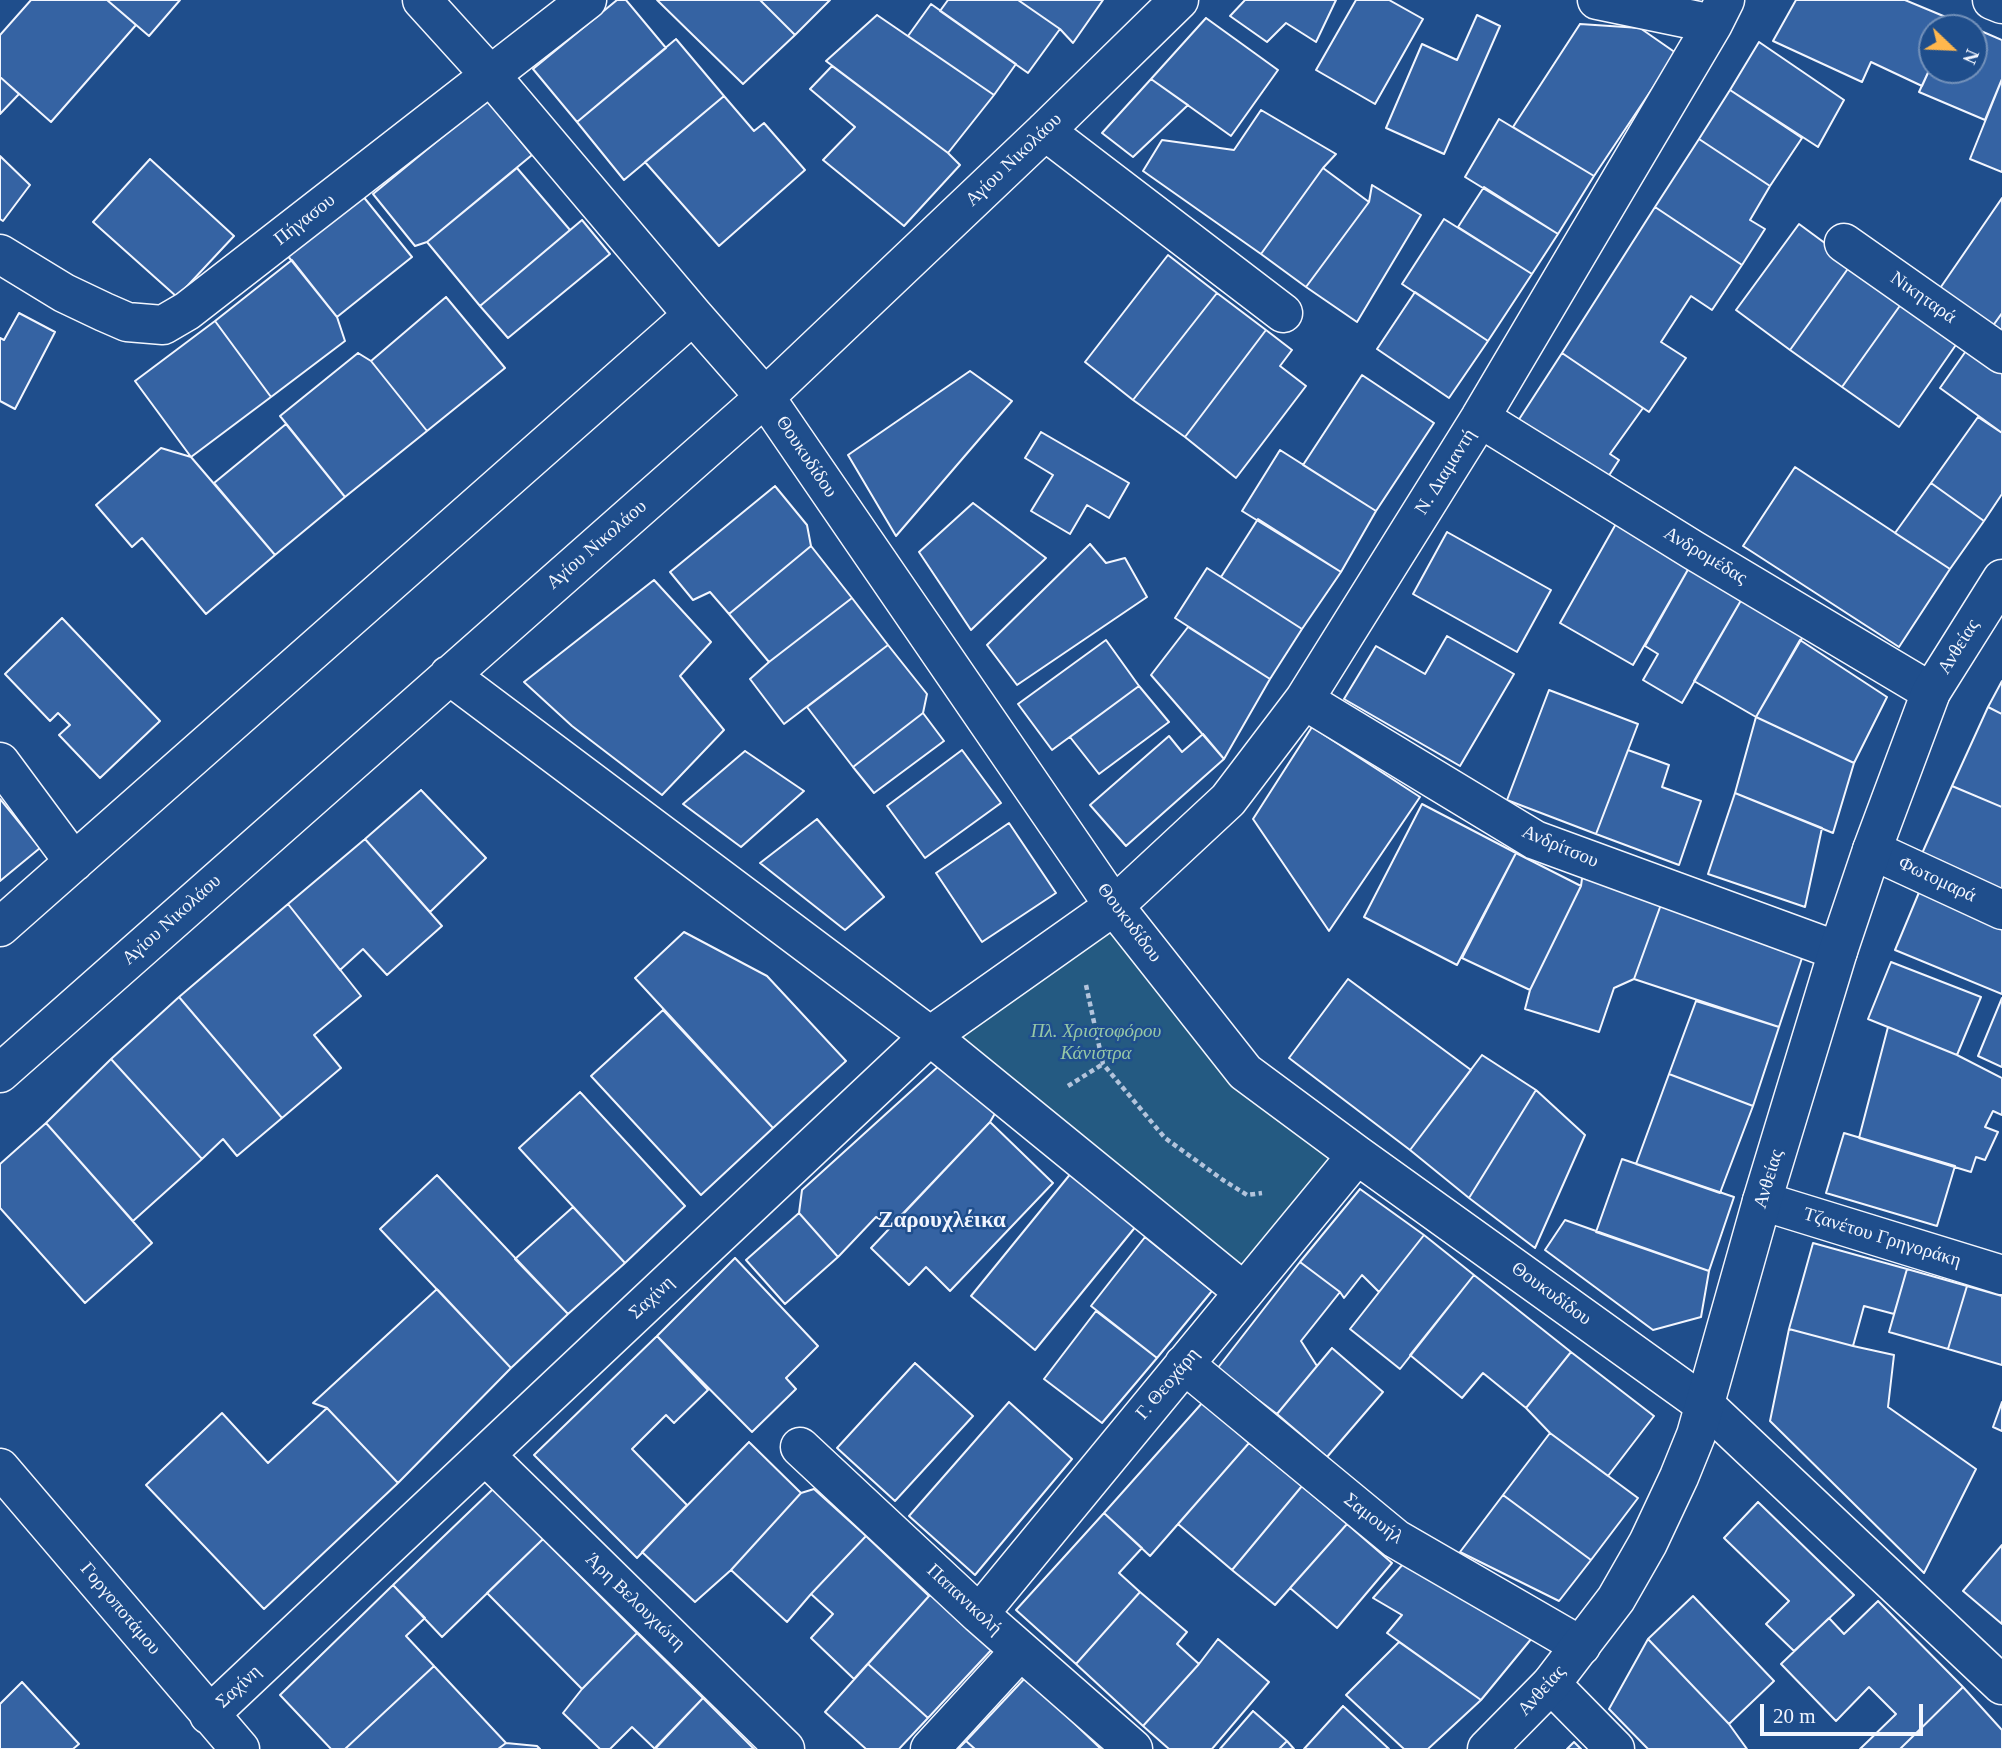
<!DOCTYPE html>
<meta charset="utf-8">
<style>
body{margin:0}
#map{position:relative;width:2002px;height:1749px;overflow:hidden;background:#1f4e8c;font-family:"Times New Roman",serif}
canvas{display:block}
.north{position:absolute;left:1918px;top:14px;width:70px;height:70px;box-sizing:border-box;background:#1f4e8c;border:2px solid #7391ba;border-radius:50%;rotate:113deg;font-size:19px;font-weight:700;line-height:28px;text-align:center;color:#f2f6ff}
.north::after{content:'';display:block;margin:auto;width:24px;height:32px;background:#ffb74d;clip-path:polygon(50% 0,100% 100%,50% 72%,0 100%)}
.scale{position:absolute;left:1760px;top:1704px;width:163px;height:32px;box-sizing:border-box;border:4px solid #f2f6ff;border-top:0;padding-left:9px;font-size:21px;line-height:24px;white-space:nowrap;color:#f2f6ff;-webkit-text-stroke:5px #1f4e8c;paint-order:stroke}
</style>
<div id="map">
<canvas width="2002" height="1749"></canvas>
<div class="north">N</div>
<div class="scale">20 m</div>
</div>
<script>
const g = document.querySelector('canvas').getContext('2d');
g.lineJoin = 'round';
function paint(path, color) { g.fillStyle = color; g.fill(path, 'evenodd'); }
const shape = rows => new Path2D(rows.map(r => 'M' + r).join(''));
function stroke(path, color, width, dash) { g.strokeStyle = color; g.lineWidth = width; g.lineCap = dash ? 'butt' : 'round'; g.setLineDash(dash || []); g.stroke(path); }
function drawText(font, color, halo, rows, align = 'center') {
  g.font = font + ' "Times New Roman",serif'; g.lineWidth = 5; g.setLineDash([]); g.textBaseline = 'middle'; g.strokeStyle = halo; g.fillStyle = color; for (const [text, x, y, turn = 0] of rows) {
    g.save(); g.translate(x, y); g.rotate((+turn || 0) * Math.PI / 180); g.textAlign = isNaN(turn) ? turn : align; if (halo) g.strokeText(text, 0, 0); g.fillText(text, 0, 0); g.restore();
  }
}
const green = shape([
 [1114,906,1245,1072,1357,1155,1244,1292,930,1036,1114,906]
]);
paint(green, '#245a82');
stroke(green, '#a8bbd7', 2);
const building = shape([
 [31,0,107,0,136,25,51,122,0,77,0,35,31,0],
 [107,0,180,0,149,36,107,0],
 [617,0,626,0,666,48,577,122,533,69,617,0],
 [657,0,760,0,795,35,743,84,657,0],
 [760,0,830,0,795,35,760,0],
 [948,0,1018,0,1060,29,1028,73,940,11,948,0],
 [1018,0,1103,0,1073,43,1060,29,1018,0],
 [1245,0,1336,0,1316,42,1286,23,1267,42,1230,16,1245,0],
 [1356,0,1389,0,1423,19,1375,104,1316,70,1356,0],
 [1796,0,1905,0,1953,20,1949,28,1932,28,1932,64,1922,86,1871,62,1862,82,1773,41,1796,0],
 [931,4,1016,64,994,95,908,36,931,4],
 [877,15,994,95,948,153,826,61,877,15],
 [1477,15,1500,26,1444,154,1386,128,1422,44,1457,60,1477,15],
 [1206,18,1278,70,1231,136,1151,79,1206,18],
 [1953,20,1973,28,1949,28,1953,20],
 [1580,24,1640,28,1676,53,1594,176,1513,127,1580,24],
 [1974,28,2002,40,2002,79,1985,120,1919,92,1932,64,1932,70,1974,70,1974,28],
 [676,39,724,96,624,180,577,122,676,39],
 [1759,42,1844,100,1818,147,1730,90,1759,42],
 [832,66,948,153,960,165,904,226,823,160,855,127,810,89,832,66],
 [0,77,19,94,0,114,0,77],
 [1151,79,1188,105,1133,157,1102,133,1151,79],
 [2002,79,2002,172,1970,159,2002,79],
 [1730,90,1802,138,1770,186,1699,139,1730,90],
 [724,96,754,131,764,123,805,170,719,246,645,162,724,96],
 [487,100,532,155,427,242,415,246,373,194,487,100],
 [1261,110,1336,154,1323,168,1261,254,1143,171,1162,140,1234,150,1261,110],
 [1499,119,1594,176,1558,234,1465,177,1499,119],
 [1699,139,1770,186,1750,220,1765,229,1742,265,1655,207,1699,139],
 [0,156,30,185,3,221,0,219,0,156],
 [150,159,234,236,177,297,93,222,150,159],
 [517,168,570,230,480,306,427,242,517,168],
 [1323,168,1369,202,1306,287,1261,254,1323,168],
 [1372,185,1421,215,1357,322,1306,287,1369,202,1372,185],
 [1484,187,1558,234,1532,274,1458,227,1484,187],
 [362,195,412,257,337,317,287,255,362,195],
 [2002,198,2002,313,1987,334,1934,297,2002,198],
 [1655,207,1742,265,1712,310,1691,296,1661,342,1686,358,1649,412,1562,353,1655,207],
 [1444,219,1532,274,1488,341,1402,284,1444,219],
 [582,220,610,254,508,338,480,306,582,220],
 [1799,224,1852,263,1790,350,1736,310,1799,224],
 [1168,255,1217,293,1133,400,1085,362,1168,255],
 [292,260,337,317,345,341,271,397,215,321,292,260],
 [1852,263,1904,300,1842,387,1790,350,1852,263],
 [1415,292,1488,341,1449,398,1377,349,1415,292],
 [1217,293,1266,330,1185,437,1133,400,1217,293],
 [446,297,505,368,427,431,371,361,446,297],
 [1904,300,1960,339,1899,427,1842,387,1904,300],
 [19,313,55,332,15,409,0,401,0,338,4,340,19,313],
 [2002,313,2002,342,1987,334,2002,313],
 [215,321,271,397,191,457,135,381,215,321],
 [1266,330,1292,350,1280,366,1306,386,1236,478,1185,437,1266,330],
 [1968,348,2002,372,2002,433,1940,388,1968,348],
 [358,353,371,361,427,431,345,497,280,416,358,353],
 [1562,353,1643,408,1610,454,1619,460,1608,477,1518,421,1562,353],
 [970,371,1012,401,896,536,848,455,970,371],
 [1362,375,1434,423,1376,511,1303,465,1362,375],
 [1978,417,2002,433,2002,494,1984,521,1931,483,1978,417],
 [286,424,345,497,275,555,214,483,286,424],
 [1041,432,1129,483,1109,518,1087,505,1070,534,1031,511,1053,475,1025,458,1041,432],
 [161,448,191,457,275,555,206,614,142,538,132,547,96,505,161,448],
 [1280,450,1376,511,1341,572,1242,511,1280,450],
 [1795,467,1950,569,1899,647,1743,546,1795,467],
 [1931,483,1984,521,1950,569,1895,533,1931,483],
 [775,486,807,525,811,546,729,614,710,592,693,600,670,572,775,486],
 [973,503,1046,558,971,630,919,552,973,503],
 [1258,519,1341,572,1302,629,1221,577,1258,519],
 [1617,522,1690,566,1633,665,1560,623,1617,522],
 [1447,532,1551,590,1517,652,1413,594,1447,532],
 [1090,544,1106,563,1125,558,1147,597,1017,685,987,645,1090,544],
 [811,546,852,598,769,662,729,614,811,546],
 [1690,566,1743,597,1682,703,1643,680,1658,654,1645,646,1690,566],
 [1207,568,1302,629,1270,679,1175,618,1207,568],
 [654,580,711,642,680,676,724,730,662,795,572,726,524,682,654,580],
 [1743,597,1805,633,1756,717,1694,681,1743,597],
 [852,598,888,645,784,724,750,679,769,662,852,598],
 [62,618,160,721,100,778,59,735,70,725,58,713,50,721,5,674,62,618],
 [1188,627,1270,679,1224,759,1151,675,1188,627],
 [1447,636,1514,674,1460,766,1344,699,1376,646,1425,674,1447,636],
 [1106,640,1139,686,1052,750,1018,704,1106,640],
 [1800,640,1887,697,1854,763,1756,717,1800,640],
 [888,645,927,694,923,713,853,767,807,707,888,645],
 [2002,681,2002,714,1988,707,2002,681],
 [1139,686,1169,722,1099,774,1070,737,1139,686],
 [1549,690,1638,724,1596,834,1507,800,1549,690],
 [1988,707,2002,714,2002,807,1952,786,1988,707],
 [923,713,944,741,874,793,853,767,923,713],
 [1756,717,1854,763,1833,833,1735,793,1756,717],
 [1312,727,1420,797,1329,931,1253,819,1312,727],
 [1203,734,1224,759,1126,846,1090,805,1169,736,1182,752,1203,734],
 [962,750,1001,803,925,858,887,806,962,750],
 [1628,750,1669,765,1662,787,1701,801,1679,865,1596,834,1628,750],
 [745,751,804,791,741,847,683,804,745,751],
 [1952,786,2002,807,2002,893,1920,858,1952,786],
 [421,790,486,858,430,912,365,839,421,790],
 [1735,793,1822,828,1805,907,1708,874,1735,793],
 [0,799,40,848,0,881,0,799],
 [1422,804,1516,853,1457,965,1364,917,1422,804],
 [817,819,884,897,845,930,760,863,817,819],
 [1009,823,1056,893,982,942,936,873,1009,823],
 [365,839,442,926,387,975,363,949,340,970,288,904,365,839],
 [1516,853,1581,886,1530,990,1462,958,1516,853],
 [1583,871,1663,899,1634,979,1614,988,1599,1032,1525,1009,1530,990,1581,886,1583,871],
 [1920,890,2002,925,2002,994,1895,950,1920,890],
 [1663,899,1805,949,1779,1027,1634,979,1663,899],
 [288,904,361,996,314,1035,341,1068,282,1118,179,997,288,904],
 [684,932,767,976,846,1061,773,1128,635,978,684,932],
 [1891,962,1981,997,1957,1055,1868,1019,1891,962],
 [1348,979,1471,1070,1410,1150,1289,1058,1348,979],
 [179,997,282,1118,237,1156,223,1139,202,1159,111,1059,179,997],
 [2002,998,2002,1067,1978,1056,2002,998],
 [1696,1001,1779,1027,1753,1106,1669,1074,1696,1001],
 [663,1010,773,1128,701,1195,591,1076,663,1010],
 [1888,1027,1957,1055,2002,1078,2002,1115,1993,1111,1985,1127,1998,1132,1985,1160,1976,1157,1971,1172,1859,1138,1888,1027],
 [1482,1055,1536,1090,1469,1198,1410,1150,1482,1055],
 [111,1059,202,1159,133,1221,46,1123,111,1059],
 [941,1064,997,1110,990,1122,892,1225,876,1217,838,1257,799,1213,802,1190,941,1064],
 [1669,1074,1753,1106,1720,1193,1636,1164,1669,1074],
 [1536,1090,1585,1135,1535,1248,1469,1198,1536,1090],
 [580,1092,685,1206,625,1263,519,1148,580,1092],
 [990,1122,1053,1183,950,1291,926,1267,909,1285,871,1248,990,1122],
 [46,1123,152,1243,85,1303,0,1208,0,1164,46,1123],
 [1844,1133,1955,1166,1937,1226,1826,1193,1844,1133],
 [1622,1159,1734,1197,1709,1271,1596,1232,1622,1159],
 [1072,1172,1137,1225,1035,1350,971,1296,1072,1172],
 [437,1175,568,1314,511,1368,380,1229,437,1175],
 [1360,1189,1424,1235,1379,1292,1362,1275,1344,1298,1340,1292,1300,1262,1360,1189],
 [573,1207,625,1263,568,1314,515,1259,573,1207],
 [799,1213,838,1257,785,1304,746,1260,799,1213],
 [1565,1220,1709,1271,1701,1317,1653,1330,1545,1250,1565,1220],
 [1424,1235,1474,1275,1400,1369,1350,1329,1424,1235],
 [1145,1237,1212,1291,1157,1358,1091,1306,1145,1237],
 [1813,1243,1907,1269,1894,1314,1864,1306,1853,1346,1789,1329,1813,1243],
 [735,1258,818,1346,786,1378,796,1389,752,1432,657,1336,735,1258],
 [1300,1262,1340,1292,1301,1341,1317,1366,1277,1414,1217,1369,1300,1262],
 [1907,1269,1967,1286,1948,1349,1889,1332,1907,1269],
 [1474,1275,1571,1352,1526,1408,1483,1373,1462,1398,1410,1355,1474,1275],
 [1967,1286,2002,1296,2002,1365,1948,1349,1967,1286],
 [437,1289,511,1368,398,1483,327,1408,313,1403,437,1289],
 [1096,1311,1157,1358,1102,1423,1044,1379,1096,1311],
 [1789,1329,1853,1346,1894,1355,1888,1407,1976,1469,1924,1573,1770,1421,1789,1329],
 [657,1336,708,1390,674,1423,666,1415,632,1449,687,1505,637,1558,534,1455,657,1336],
 [1332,1348,1383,1392,1327,1457,1277,1414,1332,1348],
 [1571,1352,1654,1416,1608,1476,1550,1433,1526,1408,1571,1352],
 [915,1363,973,1416,895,1501,837,1448,915,1363],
 [1009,1402,1072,1459,975,1575,909,1516,1009,1402],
 [1203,1402,1249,1443,1150,1556,1104,1513,1203,1402],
 [2002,1402,2002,1431,1993,1427,2002,1402],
 [327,1408,398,1483,264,1609,146,1485,222,1413,268,1463,327,1408],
 [1550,1433,1638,1498,1591,1560,1503,1495,1550,1433],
 [749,1442,801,1493,731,1570,695,1602,642,1552,749,1442],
 [1249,1443,1302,1486,1232,1570,1178,1524,1249,1443],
 [1302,1486,1347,1524,1275,1605,1232,1570,1302,1486],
 [493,1489,543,1539,442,1637,393,1585,493,1489],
 [814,1489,866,1536,811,1594,787,1622,731,1570,801,1493,814,1489],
 [1503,1495,1591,1560,1559,1601,1460,1552,1503,1495],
 [1758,1502,1854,1595,1794,1651,1766,1624,1789,1601,1724,1538,1758,1502],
 [1104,1513,1142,1548,1119,1573,1140,1592,1076,1664,1016,1610,1104,1513],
 [1347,1524,1392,1563,1337,1628,1290,1588,1347,1524],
 [866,1536,929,1596,854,1679,811,1638,833,1614,811,1594,866,1536],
 [543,1539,637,1633,582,1689,487,1593,543,1539],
 [2002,1545,2002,1624,1963,1591,2002,1545],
 [1404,1563,1532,1638,1481,1700,1387,1633,1402,1615,1373,1598,1404,1563],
 [393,1585,425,1618,406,1636,434,1666,345,1749,331,1749,280,1695,393,1585],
 [1140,1592,1187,1632,1177,1644,1199,1664,1143,1726,1076,1664,1140,1592],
 [937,1593,994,1647,928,1718,868,1664,929,1596,937,1593],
 [1693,1596,1774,1681,1729,1724,1648,1639,1693,1596],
 [1878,1601,1963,1687,1900,1749,1860,1749,1896,1714,1869,1687,1836,1721,1781,1664,1829,1618,1844,1634,1878,1601],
 [637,1633,703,1698,655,1749,632,1727,610,1749,600,1749,563,1713,582,1689,637,1633],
 [1218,1639,1269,1682,1212,1749,1169,1749,1143,1726,1199,1664,1218,1639],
 [1648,1639,1729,1724,1747,1749,1648,1749,1609,1709,1648,1639],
 [1399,1642,1481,1700,1428,1749,1404,1749,1346,1695,1399,1642],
 [868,1664,928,1718,899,1749,866,1749,825,1712,868,1664],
 [434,1666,506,1743,498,1749,345,1749,434,1666],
 [1026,1677,1101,1749,975,1749,966,1741,1026,1677],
 [22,1682,79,1744,73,1749,0,1749,0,1704,22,1682],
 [1963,1687,2002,1730,2002,1749,1900,1749,1963,1687],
 [703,1698,754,1749,654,1749,703,1698],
 [1343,1706,1389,1749,1304,1749,1343,1706],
 [1253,1711,1287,1741,1279,1749,1220,1749,1253,1711],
 [966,1741,975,1749,958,1749,966,1741],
 [1287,1741,1294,1749,1279,1749,1287,1741],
 [1574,1742,1581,1749,1567,1749,1574,1742],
 [506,1743,537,1746,540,1749,498,1749,506,1743]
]);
paint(building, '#3563a3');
stroke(building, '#f2f6ff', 2);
const minor = shape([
 [422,0,491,76,693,315,765,397,1114,906,1245,1072,1357,1155,1705,1405,2002,1685],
 [1597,0,1713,24],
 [1992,0,2002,4],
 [1045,131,1283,313],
 [1844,243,2002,354],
 [0,254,64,293,104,312,127,322,163,325,187,311,587,0],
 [1480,418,1693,550,1931,692],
 [449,675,930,1036,1244,1292],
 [1304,700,1535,840,1838,951],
 [0,762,74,862],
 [1872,850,2002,910],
 [0,927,693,315],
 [0,1073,765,397,1045,131,1179,0],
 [1762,1201,2002,1275],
 [1184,1364,1396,1539,1581,1646],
 [800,1447,979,1614,1133,1749],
 [485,1455,785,1749],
 [0,1468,240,1749],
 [979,1614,1357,1155],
 [1551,1684,1615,1749],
 [209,1715,930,1036,1114,906,1228,800,1304,700,1480,418,1713,24,1725,0],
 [930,1749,1020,1651]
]);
const major = shape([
 [1487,1749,1551,1684,1616,1599,1648,1543,1679,1477,1696,1435,1762,1201,1838,951,1872,850,1931,692,2002,579]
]);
stroke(minor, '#f2f6ff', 41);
stroke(major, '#f2f6ff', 41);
stroke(shape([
 [1086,985,1103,1064,1165,1138,1223,1180,1247,1195,1262,1193],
 [1068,1086,1103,1064]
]), '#b3c4dc', 4.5, [5, 3.5]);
stroke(minor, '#1f4e8c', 38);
stroke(major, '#1f4e8c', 38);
drawText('19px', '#f2f6ff', '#1f4e8c', [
 ["Αγίου Νικολάου",1014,160,-44],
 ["Πήγασου",305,220,-38],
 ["Νικηταρά",1923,298,35],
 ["Θουκυδίδου",806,457,56],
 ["Ν. Διαμαντή",1446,472,-58],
 ["Αγίου Νικολάου",597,545,-41],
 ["Ανδρομέδας",1705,556,31],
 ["Ανθείας",1959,647,-58],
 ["Ανδρίτσου",1560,847,23],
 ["Φωτομαρά",1937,880,25],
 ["Αγίου Νικολάου",172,920,-42],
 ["Θουκυδίδου",1129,923,53],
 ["Ανθείας",1769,1179,-73],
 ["Τζανέτου Γρηγοράκη",1882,1238,17],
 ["Θουκυδίδου",1551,1294,36],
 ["Σαχίνη",652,1298,-43],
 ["Γ. Θεοχάρη",1168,1384,-50],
 ["Σαμουήλ",1373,1519,38],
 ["Παπανικολή",964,1600,43],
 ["Άρη Βελουχιώτη",635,1602,44],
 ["Γοργοποτάμου",120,1609,50],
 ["Σαχίνη",239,1687,-43],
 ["Ανθείας",1542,1691,-48]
]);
drawText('italic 19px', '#97c8a6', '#1f4e8c', [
 ["Πλ. Χριστοφόρου",1096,1032],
 ["Κάνιστρα",1096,1054]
]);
drawText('bold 23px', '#f2f6ff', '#1f4e8c', [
 ["Ζαρουχλέικα",942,1221]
]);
</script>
